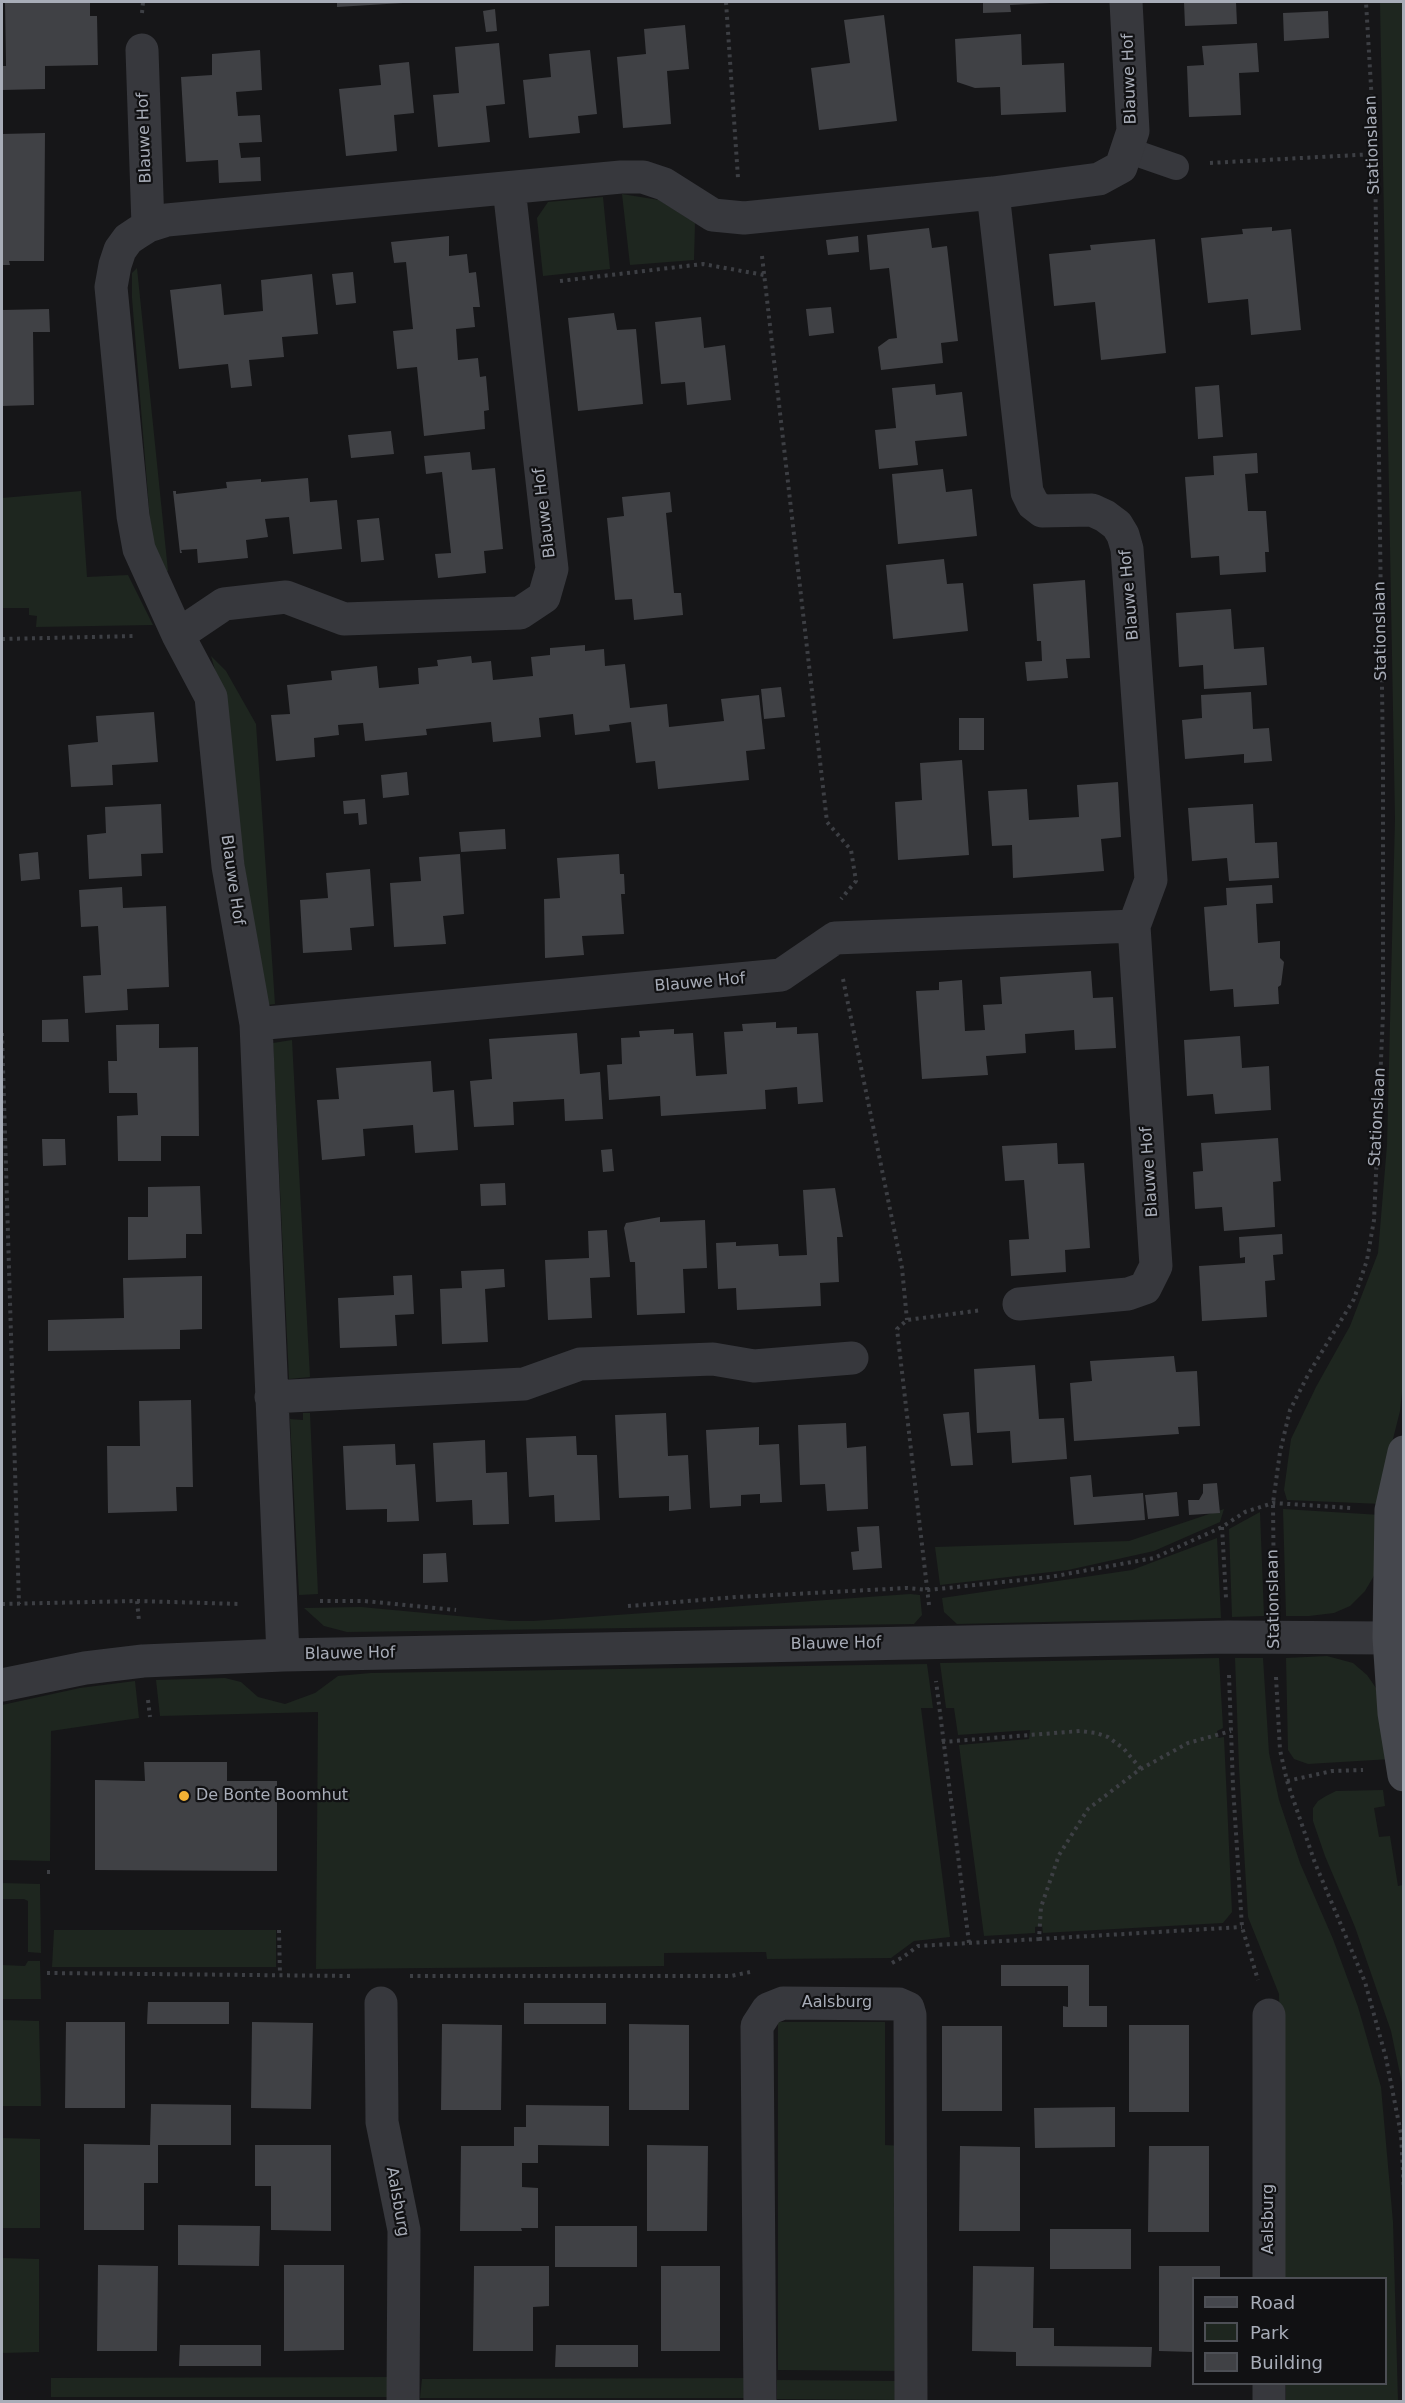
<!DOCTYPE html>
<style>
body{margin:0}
#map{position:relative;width:1405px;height:2403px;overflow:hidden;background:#161618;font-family:"DejaVu Sans",sans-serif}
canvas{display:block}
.frame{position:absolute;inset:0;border:3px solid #a8adb8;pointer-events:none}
.legend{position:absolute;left:1192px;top:2277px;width:195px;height:108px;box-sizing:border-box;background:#111113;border:2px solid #4d4f55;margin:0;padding:8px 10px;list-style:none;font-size:18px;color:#a8adb8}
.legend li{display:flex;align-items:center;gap:12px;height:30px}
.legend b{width:30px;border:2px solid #4d4f55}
</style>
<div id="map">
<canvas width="1405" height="2403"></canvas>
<div class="frame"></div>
<ul class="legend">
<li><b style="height:8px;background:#45474d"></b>Road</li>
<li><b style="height:16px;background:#1e261f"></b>Park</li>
<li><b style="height:16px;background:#404145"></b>Building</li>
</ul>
</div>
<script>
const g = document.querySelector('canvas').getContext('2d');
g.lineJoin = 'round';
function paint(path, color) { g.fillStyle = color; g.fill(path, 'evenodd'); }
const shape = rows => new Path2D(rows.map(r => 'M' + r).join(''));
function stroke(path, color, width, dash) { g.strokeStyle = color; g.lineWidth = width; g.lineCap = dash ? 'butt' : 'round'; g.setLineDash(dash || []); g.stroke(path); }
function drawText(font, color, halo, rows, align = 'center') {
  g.font = font + ' "DejaVu Sans",sans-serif'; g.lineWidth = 4.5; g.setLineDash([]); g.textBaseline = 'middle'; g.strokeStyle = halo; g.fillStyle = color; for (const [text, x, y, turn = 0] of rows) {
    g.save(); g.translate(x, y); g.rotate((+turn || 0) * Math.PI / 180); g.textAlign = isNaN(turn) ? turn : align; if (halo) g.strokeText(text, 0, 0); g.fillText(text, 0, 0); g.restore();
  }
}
paint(shape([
 [1380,2,1403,2,1403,1383,1400,1411,1390,1451,1382,1504,1287,1500,1284,1490,1291,1439,1316,1387,1350,1326,1378,1253,1387,1145,1395,819],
 [622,194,659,200,695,223,694,260,630,265],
 [603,197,610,269,543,276,537,218,548,202],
 [137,268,168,571,163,570,154,546,150,520,132,298,132,273],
 [81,491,87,577,128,575,153,625,36,627,37,616,29,615,29,608,2,608,2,498],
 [211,656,226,671,256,724,275,1004,267,1005,257,963,229,747,228,715],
 [292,1040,310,1377,289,1379,273,1043],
 [303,1413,310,1413,318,1594,299,1595,290,1419,303,1420],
 [1224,1509,1220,1522,1154,1551,1068,1570,940,1585,935,1547,1129,1541],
 [1283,1509,1381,1515,1375,1574,1365,1591,1350,1606,1334,1613,1309,1616,1286,1616],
 [1260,1512,1264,1616,1232,1617,1229,1529],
 [1217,1538,1221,1618,957,1624,944,1612,942,1598,1132,1570],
 [910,1594,920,1595,922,1615,914,1624,347,1632,324,1626,304,1608,361,1607,511,1621,533,1621],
 [1327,1656,1353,1663,1367,1675,1376,1688,1391,1759,1308,1764,1294,1759,1288,1750,1286,1658],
 [1219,1658,1223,1728,1217,1731,1218,1738,1224,1737,1232,1912,1223,1923,1043,1933,1042,1926,1035,1927,1035,1933,984,1936,959,1745,1029,1739,1030,1730,958,1735,954,1708,946,1708,940,1663],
 [1235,1658,1263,1658,1269,1753,1279,1800,1300,1863,1333,1939,1358,2007,1381,2087,1393,2222,1398,2401,1286,2401,1286,2384,1386,2384,1386,2278,1284,2278,1279,1994,1248,1917,1239,1767],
 [927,1664,933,1708,921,1708,950,1937,914,1941,891,1958,767,1959,766,1952,664,1953,664,1966,316,1969,318,1712,160,1716,156,1680,225,1678,241,1682,258,1697,285,1704,315,1693,338,1676,371,1673],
 [135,1681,139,1718,51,1731,50,1861,2,1860,2,1705,80,1688],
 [1383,1790,1385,1806,1374,1808,1379,1837,1390,1836,1398,1886,1403,1885,1403,2088,1391,2031,1355,1927,1325,1856,1313,1821,1313,1808,1318,1801,1326,1796,1336,1791],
 [2,1883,40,1884,41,1953,28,1952,28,1901,24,1899,2,1899],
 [54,1930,276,1930,276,1967,52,1967],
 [28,1961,40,1961,41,1999,2,1999,2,1965,25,1966],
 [2,2020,39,2021,41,2106,2,2106],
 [778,2022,885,2022,885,2145,903,2146,903,2371,778,2370],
 [2,2138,40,2139,40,2228,2,2228],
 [2,2258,39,2259,39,2352,2,2353],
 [387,2377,387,2397,51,2397,51,2378],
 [748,2378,746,2398,420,2398,422,2379],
 [777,2380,902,2381,902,2400,777,2399]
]), '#1e261f');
paint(shape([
 [5,2,90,2,90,16,97,16,98,65,45,66,45,89,2,90,2,66,6,66],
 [337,2,403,2,403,3,337,7],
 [983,2,1050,2,1050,3,1010,5,1011,12,983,13],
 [1184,2,1236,2,1237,24,1185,26],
 [495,9,497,31,486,32,483,11],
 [1328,11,1329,38,1284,41,1283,13],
 [884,15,897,121,819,130,811,68,850,63,844,20],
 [685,25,689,69,667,71,671,124,623,128,617,57,646,54,644,29],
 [1021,34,1022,65,1064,63,1066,112,1001,115,1000,87,975,88,957,82,955,39],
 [499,43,505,104,486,106,490,142,438,147,433,95,459,93,455,47],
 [1257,43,1259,72,1239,73,1241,115,1189,117,1187,66,1204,65,1202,46],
 [260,50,262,90,236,92,238,116,260,115,262,142,239,143,241,158,260,157,261,181,219,183,218,160,186,162,181,77,212,75,212,54],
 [590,50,597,114,578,116,580,133,529,138,523,80,551,77,549,54],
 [409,62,414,113,394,115,397,151,346,156,339,89,381,85,379,65],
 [45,133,44,261,9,261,10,265,2,265,2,134],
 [1272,227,1272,231,1291,229,1301,330,1251,335,1248,299,1208,303,1201,238,1243,234,1242,229],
 [929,228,932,248,947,246,958,341,941,343,943,363,881,370,878,347,889,339,897,338,889,268,870,270,867,235],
 [449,236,449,256,467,254,469,273,476,272,480,307,473,307,475,327,456,329,458,360,478,358,480,377,486,376,489,410,484,411,485,429,424,436,417,367,397,369,393,331,413,329,406,262,394,263,391,242],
 [858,236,859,252,828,255,826,240],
 [1155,239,1166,353,1101,360,1095,302,1054,306,1049,254,1091,250,1090,245],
 [353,272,356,303,336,305,332,274],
 [312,274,318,334,282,337,284,357,249,360,252,386,231,388,228,364,179,369,170,290,221,284,224,315,263,311,261,280],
 [831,307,834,333,809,336,806,309],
 [49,309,50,332,33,332,34,405,2,406,2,310],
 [614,313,617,330,636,329,643,404,578,411,568,318],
 [701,317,704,348,725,345,731,400,687,405,685,382,661,384,655,322],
 [935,384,936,395,962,392,967,436,915,441,918,465,879,469,875,430,896,428,892,388],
 [1219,385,1223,437,1198,439,1195,387],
 [391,431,394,454,351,458,348,435],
 [470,452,472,470,495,468,503,549,484,551,486,573,438,578,435,554,451,553,442,472,426,474,424,456],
 [1257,453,1258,473,1245,474,1248,511,1266,511,1269,552,1265,552,1266,572,1220,575,1219,556,1191,558,1185,477,1214,475,1213,456],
 [943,469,946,492,972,489,977,536,898,544,892,474],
 [308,478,310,502,337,500,342,549,293,554,289,517,265,519,268,537,246,540,248,558,198,563,197,549,181,550,182,553,180,553,173,491,176,491,176,494,227,488,226,482,261,479,261,482],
 [670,492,672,512,666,513,674,593,681,593,683,615,634,620,632,599,615,600,607,518,624,516,622,497],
 [379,518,384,560,361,562,357,520],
 [944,559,947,584,963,583,968,631,893,639,886,565],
 [1085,580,1090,658,1066,659,1068,678,1027,681,1025,662,1042,661,1041,641,1037,641,1033,584],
 [1231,609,1234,649,1264,647,1267,685,1204,689,1203,665,1179,667,1176,613],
 [585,645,585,651,604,649,605,666,625,664,630,708,667,704,669,727,724,721,721,699,759,695,765,749,746,751,749,780,658,789,655,761,636,763,631,722,609,725,610,731,575,735,573,714,539,718,541,737,493,742,491,722,426,729,427,735,365,741,363,723,338,725,339,735,314,738,315,757,276,761,271,715,290,714,287,685,332,680,331,671,377,666,379,688,419,684,418,668,438,666,437,660,471,656,472,663,491,661,493,680,533,676,531,657,550,655,550,648],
 [781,687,785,717,764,719,761,689],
 [1251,692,1253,729,1269,728,1272,761,1244,763,1244,754,1185,759,1182,720,1202,718,1201,695],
 [154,712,158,762,112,765,113,785,71,787,68,745,98,742,96,716],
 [959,718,984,718,984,750,959,750],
 [962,760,969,855,898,860,895,802,922,800,920,763],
 [407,772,409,795,383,798,381,775],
 [1118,782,1121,837,1101,839,1104,871,1013,878,1012,845,992,846,988,791,1027,789,1029,820,1079,817,1077,785],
 [365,799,367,824,359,825,358,813,344,814,343,801],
 [161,804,163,853,141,854,142,876,89,879,87,835,106,833,105,807],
 [1253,804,1255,843,1277,842,1279,878,1229,881,1227,858,1192,861,1188,808],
 [505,829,506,849,461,852,459,832],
 [38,852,40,879,21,881,19,854],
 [460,854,464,914,443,916,446,944,394,947,390,883,421,881,419,857],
 [619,854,620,874,624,874,625,894,621,894,624,934,582,936,584,955,545,958,544,899,560,898,557,858],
 [370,869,374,926,350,928,352,950,303,953,300,900,328,898,326,873],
 [1272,885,1273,903,1256,904,1258,943,1280,941,1280,958,1284,962,1281,985,1278,987,1279,1004,1234,1007,1233,989,1210,991,1204,907,1227,905,1226,888],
 [122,887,123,908,166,906,169,987,127,989,128,1010,85,1013,83,976,101,975,98,926,81,927,79,890],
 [1091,971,1093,998,1113,997,1116,1048,1075,1050,1074,1030,1025,1034,1026,1053,986,1056,988,1075,922,1079,916,991,939,990,939,982,962,980,965,1031,985,1030,983,1005,1002,1004,1000,977],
 [68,1019,69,1042,42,1042,42,1020],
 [776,1022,776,1028,797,1027,797,1034,818,1033,823,1102,798,1104,797,1087,765,1090,766,1109,661,1116,660,1096,609,1100,607,1065,622,1064,621,1038,640,1037,639,1031,674,1029,674,1034,693,1033,696,1076,727,1074,724,1032,743,1031,742,1024],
 [159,1024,159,1048,198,1047,199,1136,161,1136,161,1161,118,1161,117,1116,138,1115,137,1093,109,1093,108,1061,117,1061,116,1025],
 [577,1033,580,1074,600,1072,603,1119,565,1121,564,1099,513,1102,514,1125,474,1127,470,1081,492,1079,489,1039],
 [1240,1036,1242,1068,1269,1066,1271,1110,1215,1114,1213,1094,1187,1096,1184,1040],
 [431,1061,433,1092,454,1090,458,1150,415,1153,413,1125,363,1129,365,1156,322,1160,317,1100,339,1099,336,1068],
 [1278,1138,1281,1181,1273,1182,1275,1227,1224,1231,1222,1207,1195,1209,1193,1172,1203,1171,1201,1143],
 [42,1139,65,1139,66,1165,43,1166],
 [1057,1143,1058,1164,1084,1163,1090,1248,1065,1250,1066,1272,1011,1276,1009,1240,1029,1239,1024,1180,1005,1181,1002,1146],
 [612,1149,614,1171,603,1172,601,1150],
 [505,1183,506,1205,481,1206,480,1184],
 [200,1186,202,1234,186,1234,186,1258,128,1260,128,1217,148,1217,148,1187],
 [835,1188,843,1237,837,1237,839,1282,820,1283,821,1306,737,1310,736,1288,718,1289,716,1243,736,1242,736,1246,778,1244,779,1256,807,1255,803,1190],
 [660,1217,660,1222,705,1220,707,1268,683,1269,685,1313,637,1315,635,1262,630,1262,624,1228,626,1223],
 [607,1230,610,1277,590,1278,592,1318,548,1320,545,1260,589,1258,588,1231],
 [1282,1234,1283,1254,1273,1255,1275,1280,1265,1281,1267,1317,1202,1321,1199,1266,1245,1263,1245,1257,1240,1258,1239,1237],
 [504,1269,505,1287,485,1289,488,1342,442,1344,440,1289,462,1288,461,1271],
 [412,1275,414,1314,395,1315,397,1346,340,1348,338,1298,394,1295,393,1276],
 [202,1276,202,1329,180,1330,180,1349,48,1351,48,1320,124,1318,123,1278],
 [1174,1356,1176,1372,1197,1371,1200,1426,1178,1427,1179,1434,1074,1441,1070,1383,1092,1381,1090,1361],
 [1035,1365,1039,1419,1064,1418,1067,1459,1012,1463,1010,1431,977,1433,974,1369],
 [191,1400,193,1487,176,1487,177,1511,108,1513,107,1446,140,1446,139,1401],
 [969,1412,973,1465,951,1466,943,1414],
 [666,1413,668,1456,688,1455,691,1509,669,1511,669,1496,619,1498,615,1415],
 [846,1423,847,1448,866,1446,868,1509,827,1511,825,1484,800,1485,798,1425],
 [759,1427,759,1445,779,1444,782,1502,760,1503,760,1494,741,1495,741,1506,710,1508,706,1430],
 [576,1436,577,1455,597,1455,600,1520,555,1522,554,1495,529,1497,526,1438],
 [485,1440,486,1473,507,1472,509,1524,473,1525,472,1500,436,1502,433,1443],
 [395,1444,396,1465,415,1464,419,1521,387,1522,387,1509,346,1510,343,1446],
 [1091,1475,1093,1497,1143,1493,1145,1520,1074,1525,1070,1477],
 [1217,1483,1220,1513,1189,1515,1188,1500,1199,1500,1203,1493,1203,1484],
 [1177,1492,1179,1516,1148,1519,1145,1495],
 [879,1526,882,1568,853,1570,851,1552,859,1551,857,1527],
 [446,1553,448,1582,423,1583,423,1554],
 [144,1762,227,1762,227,1781,277,1781,277,1871,95,1870,95,1780,145,1781],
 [1001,1965,1089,1965,1089,2006,1107,2006,1107,2027,1063,2027,1063,2006,1068,2007,1068,1986,1001,1986],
 [148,2002,229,2002,229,2024,147,2024],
 [524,2003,606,2003,606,2024,524,2024],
 [66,2022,125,2022,125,2108,65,2108],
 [252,2022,313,2023,311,2109,251,2108],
 [442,2024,502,2025,501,2110,441,2110],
 [629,2024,689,2025,689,2110,629,2110],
 [1129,2025,1189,2025,1189,2112,1129,2112],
 [942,2026,1002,2026,1002,2111,942,2111],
 [151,2104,231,2105,231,2145,158,2145,158,2183,144,2183,144,2230,84,2230,84,2144,150,2145],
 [526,2105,609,2106,609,2146,538,2145,538,2163,522,2163,522,2187,538,2188,538,2228,521,2228,522,2231,460,2231,461,2146,514,2146,514,2127,526,2127],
 [1115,2107,1115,2147,1035,2148,1034,2108],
 [255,2145,331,2145,331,2231,271,2230,271,2186,255,2186],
 [647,2145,708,2146,707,2231,647,2231],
 [960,2146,1020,2147,1020,2231,959,2231],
 [1149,2146,1209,2146,1209,2232,1148,2232],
 [178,2225,260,2226,259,2266,178,2265],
 [555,2226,637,2226,637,2267,555,2267],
 [1050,2229,1131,2229,1131,2269,1050,2269],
 [98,2265,158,2266,157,2351,97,2351],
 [284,2265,344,2265,344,2350,284,2351],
 [474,2266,549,2266,549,2306,533,2307,533,2351,473,2351],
 [661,2266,720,2266,720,2351,661,2351],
 [973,2266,1034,2267,1033,2328,1054,2328,1054,2346,1152,2347,1151,2367,1016,2366,1016,2352,972,2351],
 [1159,2266,1220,2266,1220,2278,1194,2278,1194,2352,1159,2351],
 [180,2345,261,2345,261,2366,179,2366],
 [556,2345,638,2345,638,2367,555,2367]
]), '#404145');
stroke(shape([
 [726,2,738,178],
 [142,13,143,2],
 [1210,163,1375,154],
 [762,256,827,822,851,850,856,881,841,899],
 [560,281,703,264,764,275],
 [2,639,135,636],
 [843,979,902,1268,907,1320],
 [2,1033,19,1604],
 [1222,1527,1226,1598],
 [1274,1598,1273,1503,1280,1452,1290,1410,1309,1373,1354,1299,1367,1260,1374,1220,1383,1014,1383,762,1375,154,1366,2],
 [137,1601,139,1621],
 [320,1601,364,1601,456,1610],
 [2,1604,137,1601,241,1604],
 [929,1605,897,1329,907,1320,982,1310],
 [628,1606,737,1597,907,1588,928,1590,1050,1577,1154,1558,1222,1527,1245,1512,1273,1503,1352,1508],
 [1229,1675,1233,1786,1242,1927,1258,1980],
 [1276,1677,1280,1750,1287,1781,1315,1863,1365,1982,1386,2058,1401,2134,1404,2191],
 [148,1700,150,1717],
 [942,1742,1080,1731,1096,1733,1108,1737,1124,1749,1141,1769],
 [1287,1781,1332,1771,1363,1770],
 [47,1872,54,1872],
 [279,1930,280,1975],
 [1039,1939,1242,1927],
 [969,1943,1039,1939,1041,1907,1059,1855,1088,1809,1139,1770,1188,1743,1231,1731],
 [892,1963,903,1957,918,1946,969,1943,936,1681],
 [47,1973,352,1976],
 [410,1976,731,1976,750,1972]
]), '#3d3f44', 4, [3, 4.5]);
stroke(shape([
 [1127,150,1176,167]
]), '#37383d', 26);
stroke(shape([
 [142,50,148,226],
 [993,193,1027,492,1033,504,1042,511,1092,510,1105,516,1117,525,1123,535,1127,549,1151,880,1134,926,1156,1266,1145,1288,1128,1294,1019,1304],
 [178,635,224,604,286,597,344,619,520,613,544,597,552,569,509,188],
 [256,1024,781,975,835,938,1134,926],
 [271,1397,524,1384,580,1364,713,1359,754,1366,852,1358],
 [283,1655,256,1024,228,866,211,697,178,635,139,549,133,516,111,287,115,265,120,250,128,239,137,233,148,226,167,220,621,177,643,177,664,184,713,215,744,218,993,193,1099,179,1121,167,1133,131,1126,2],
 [2,1685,85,1668,143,1661,283,1655,1228,1637,1389,1638],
 [381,2003,382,2122,404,2230,403,2402],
 [1269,2278,1269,2015],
 [760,2402,757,2026,768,2009,783,2003,899,2004,908,2008,910,2015,911,2402],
 [1269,2402,1269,2384]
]), '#37383d', 33);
stroke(shape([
 [1404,1452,1391,1510,1389,1638,1394,1713,1404,1775]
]), '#45474d', 33);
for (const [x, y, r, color] of [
 [184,1796,6,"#f2b134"]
]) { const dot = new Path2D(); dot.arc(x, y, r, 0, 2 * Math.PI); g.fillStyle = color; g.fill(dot); stroke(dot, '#111113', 2); }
drawText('16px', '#a8adb8', '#111113', [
 ["Blauwe Hof",1130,79,-92],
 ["Blauwe Hof",145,138,-92],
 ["Stationslaan",1373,145,-92],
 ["Blauwe Hof",545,513,-97],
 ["Blauwe Hof",1130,595,-95],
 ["Stationslaan",1381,631,-91],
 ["Blauwe Hof",232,880,82],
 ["Blauwe Hof",700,983,-5],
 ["Stationslaan",1378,1117,-87],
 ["Blauwe Hof",1150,1172,-94],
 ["Stationslaan",1274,1599,-91],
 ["Blauwe Hof",836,1644,-1],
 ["Blauwe Hof",350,1654,-1],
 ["Aalsburg",837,2003],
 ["Aalsburg",397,2202,80],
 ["Aalsburg",1269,2219,-90]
]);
drawText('16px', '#a8adb8', '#111113', [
 ["De Bonte Boomhut",196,1796]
], 'left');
</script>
